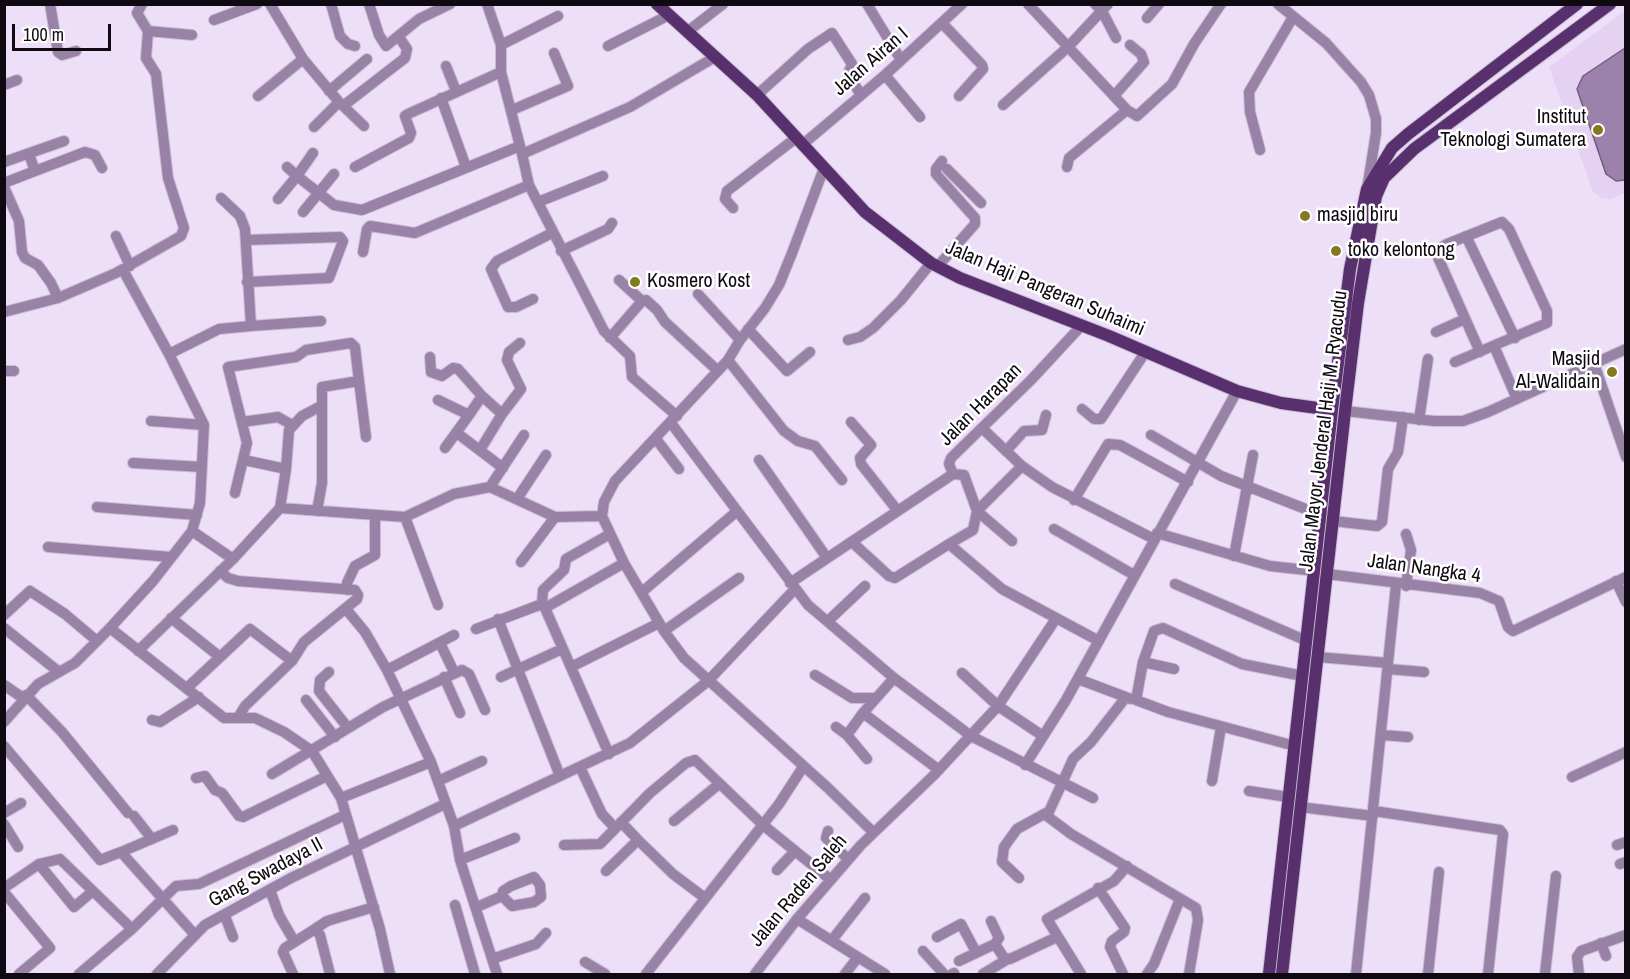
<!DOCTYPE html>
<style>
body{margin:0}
#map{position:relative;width:1630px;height:979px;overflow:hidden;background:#eedff8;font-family:"Archivo Narrow",sans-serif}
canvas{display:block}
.frame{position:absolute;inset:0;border:6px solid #0f0912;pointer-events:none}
.scale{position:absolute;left:12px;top:24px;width:99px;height:27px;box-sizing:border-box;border:3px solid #0f0912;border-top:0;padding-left:8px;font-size:18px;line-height:21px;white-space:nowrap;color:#0f0912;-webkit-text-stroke:4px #fff;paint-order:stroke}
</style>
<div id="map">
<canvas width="1630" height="979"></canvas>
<div class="frame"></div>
<div class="scale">100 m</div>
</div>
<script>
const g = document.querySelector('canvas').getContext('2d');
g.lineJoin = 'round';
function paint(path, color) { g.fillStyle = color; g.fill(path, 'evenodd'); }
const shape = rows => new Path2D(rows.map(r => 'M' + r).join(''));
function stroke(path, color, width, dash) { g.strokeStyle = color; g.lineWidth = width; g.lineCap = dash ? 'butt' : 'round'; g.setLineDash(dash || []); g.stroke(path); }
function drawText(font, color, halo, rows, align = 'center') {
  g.font = font + ' "Archivo Narrow",sans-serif'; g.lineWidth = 5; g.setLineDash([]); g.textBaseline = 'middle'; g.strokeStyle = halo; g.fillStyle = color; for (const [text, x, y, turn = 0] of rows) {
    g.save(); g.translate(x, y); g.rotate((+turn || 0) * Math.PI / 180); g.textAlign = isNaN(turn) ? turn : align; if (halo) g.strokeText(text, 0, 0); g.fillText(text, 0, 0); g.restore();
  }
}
paint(shape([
 [1625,11,1625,193,1611,199,1602,198,1593,192,1549,67]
]), '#e5d1f1');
const water = shape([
 [1625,48,1625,180,1616,181,1606,174,1577,89,1583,76,1625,48]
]);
paint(water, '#9b81ab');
stroke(water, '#715d7d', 1.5);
const minor = shape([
 [50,4,58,52,62,55,76,51],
 [270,4,303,59,339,102,314,127],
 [331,4,340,36,348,44,355,46],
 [369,4,379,35,386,46,419,19,450,4],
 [487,4,501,45,501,72],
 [867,4,901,60],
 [1028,4,1127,110,1137,116,1172,84,1194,44,1221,4],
 [1095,4,1102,11,1116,38],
 [1278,4,1326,43,1361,82,1369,95,1376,119,1376,133,1367,189],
 [1147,18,1159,4],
 [214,20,257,4],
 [942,23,982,65,983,69,959,96],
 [148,31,192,35],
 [687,32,723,4],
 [501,45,558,16],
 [608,46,669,15],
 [446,66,456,91],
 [885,75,920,117],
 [4,85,17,80],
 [329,91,367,59],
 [757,95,808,49,832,33,852,64,848,74,861,95],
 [258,96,303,59],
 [1114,96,1144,62,1141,54,1130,45],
 [441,98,466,167],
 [339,102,364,126],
 [1003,105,1068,47,1108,4],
 [343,106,405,58,407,49,399,37],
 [512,110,568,86,554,53],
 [802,145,885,75,962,4],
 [1260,150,1250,112,1249,92,1293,17],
 [522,154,529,185,604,331,630,356,632,377,677,416],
 [4,162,64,141],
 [287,167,297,176,313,153],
 [355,167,409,138,411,133,405,116,408,114,501,72,522,154,630,107,715,57],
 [1067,167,1069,158,1127,110],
 [824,168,792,253,779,285,765,308,740,340,728,360,615,481,604,502,602,516,624,563,664,631,684,658,828,788,873,832],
 [947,169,981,203],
 [35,171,85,152,95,155,102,168],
 [4,183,35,171,29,154],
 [4,187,19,221,22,252,25,258,38,265,51,283,58,298],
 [278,199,297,176,334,205,362,210,520,146],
 [538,202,603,176],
 [733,208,725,199,727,191,796,138],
 [303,212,334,174],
 [116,236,130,266],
 [1466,236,1515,338],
 [246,240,340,237,343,241,329,278,247,282],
 [561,251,608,229,612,223],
 [363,252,367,229,370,226,415,233,529,185],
 [938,266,975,224,975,218,936,174,936,169,942,161],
 [123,270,169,354],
 [698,294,740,340],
 [533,299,516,307,508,307,491,269,497,261,552,233],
 [646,300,657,310,665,322,718,371],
 [4,312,58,298,116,273,181,236,184,228,168,178,156,74,146,58,148,31,137,13,142,4],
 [251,326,321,321],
 [748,329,787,371,810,352],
 [1436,332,1465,319],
 [610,338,642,301,619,280],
 [848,340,860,337,873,328,901,300,931,263],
 [1494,346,1517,399],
 [430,357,431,372,442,376,453,368,458,369,482,396],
 [728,360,784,431,798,441,815,446,842,480],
 [1455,362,1547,323,1547,311,1509,229,1502,222,1447,244,1437,250,1436,253,1480,352],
 [1594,363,1626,457],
 [4,371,14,371],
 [438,400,469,415,482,396,502,414,480,450],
 [1082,409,1094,419,1101,419,1146,351],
 [1345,411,1434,421,1463,421,1488,412,1626,349],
 [502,414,521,389,507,360,509,352,520,343],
 [1419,420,1428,359],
 [151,421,204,425],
 [242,422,278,417,292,425],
 [851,422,871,445,860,458,861,464,897,510],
 [671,423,808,605,894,678,971,736,1093,798],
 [982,428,1022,466,1052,487,1154,539],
 [457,433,503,468],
 [1151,435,1221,476,1321,515],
 [656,439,679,469],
 [445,448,469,415],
 [1006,451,1024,431,1042,430,1046,415],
 [759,460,827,558],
 [133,463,202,467],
 [1022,466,977,511,973,530,949,544,1002,589,1099,641],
 [286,469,289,430,302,416,321,406],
 [953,474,964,475,977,511,1012,541],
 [490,487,524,435],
 [235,493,247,443,228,367,296,357,306,350,351,343,355,347,359,381],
 [517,499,546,455],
 [1074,500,1108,444,1120,445,1188,482],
 [97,507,197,515],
 [280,508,405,517,454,494,490,487,555,517,602,516],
 [317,511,322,483,322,387,359,381,366,437],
 [405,517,438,605],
 [1333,521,1377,526,1382,522,1388,469,1398,452,1403,417],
 [1054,529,1134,575],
 [192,531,233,559],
 [1157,533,1270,566,1315,571],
 [1406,534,1411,550,1406,586],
 [852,542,889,576,895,578,949,544],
 [48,547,171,557],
 [1234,556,1253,455],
 [521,562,555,517],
 [220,571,228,578,238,581,355,590,358,595,357,599,304,642,292,661,245,706,238,718],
 [1327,574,1480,593,1499,601,1508,627,1513,631,1626,577],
 [1616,581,1626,602],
 [790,583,953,474,949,464,951,458,1031,380,1082,325],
 [1175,584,1307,641],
 [347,590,347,583,355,566,375,555,375,517],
 [642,592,736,512],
 [346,609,365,632,387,670,431,762,454,826,460,860,497,974],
 [4,615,30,591,65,614,97,641],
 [171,618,220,657],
 [498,619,560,776],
 [828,621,865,586],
 [4,628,59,672],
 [110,628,224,718,255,718,284,732,312,751,341,798,380,929,390,974],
 [476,629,542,604,543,590,564,570,566,559,610,534],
 [664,631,739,578],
 [440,643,454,672],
 [138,651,233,559,280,508,286,469,244,460],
 [1318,657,1388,663],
 [1143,662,1154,631,1163,628,1242,664,1303,676],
 [571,667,659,623],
 [1174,669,1143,662,1136,700,1168,712,1295,746],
 [1388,669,1424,672],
 [387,670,454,635],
 [329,672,320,680,319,691,348,728],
 [962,673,998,706,1043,736],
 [815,675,852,698,876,698],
 [444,677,460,713],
 [501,677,562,649],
 [894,678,863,713,939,770],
 [1078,679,1131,699],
 [4,685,23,698],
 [187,688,250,629,292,661],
 [26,695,62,732,128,813],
 [1126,697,1091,742,1073,759,1047,816,1071,834,1196,908,1198,920,1189,974],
 [306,700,335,737],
 [152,720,160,722,199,697],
 [4,722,38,684,75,663,110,628,153,581,192,531,200,503,204,425,169,354,219,329,251,326,245,229,240,216,221,198],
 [836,727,847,735,863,713],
 [847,735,867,759],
 [1382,735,1408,737],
 [4,746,100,860,121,852,195,935],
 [609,754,545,608,624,563],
 [1025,765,1066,700,1237,391],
 [580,767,602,814,615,828],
 [272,774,383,707,462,670,469,674,485,710],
 [1572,777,1626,752],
 [196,778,205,776,215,790,222,793,239,816,243,817,327,776],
 [438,781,482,761],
 [1212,781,1221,727],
 [1249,791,1288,797],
 [341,798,431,762],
 [1300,807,1373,816],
 [1374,811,1500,830,1503,834,1488,974],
 [4,813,21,803],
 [134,816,152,839],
 [674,821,719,784],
 [621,822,638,840],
 [4,824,18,847],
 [454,826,630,743,708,681,794,590],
 [828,831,826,838,848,859],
 [564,845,600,844,650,793,686,763,695,760,763,825,831,880],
 [1617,845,1626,842],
 [121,852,173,830],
 [460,860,515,838],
 [39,864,74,907,93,891],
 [1620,864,1626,862],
 [777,870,795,851],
 [606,871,638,840,673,874,705,898],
 [1019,878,1002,862,1004,847,1017,829,1046,813],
 [4,888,39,864,60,859,132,929],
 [1098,888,1125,928,1124,932,1112,941,1110,947,1123,974],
 [270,890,279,915,294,941],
 [4,892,50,948,19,974],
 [455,905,475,974],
 [477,907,502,896,503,891,511,886,534,877,540,885,541,897,534,902,512,906,502,896],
 [225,916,233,937],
 [797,919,885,974],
 [991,921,999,938,995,944],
 [937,937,961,924,976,952],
 [832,940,865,898],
 [1601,943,1606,956],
 [923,951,944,974],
 [492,959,536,944,546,933],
 [959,961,995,944,1004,958,1010,959,1057,937],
 [585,962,605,974],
 [79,974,132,929,176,886,199,884,345,815],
 [157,974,205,925,291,878,445,804],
 [293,974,283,952,285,948,315,929],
 [330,974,320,935,315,929,327,921,374,907],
 [646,974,779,804,803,767],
 [755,974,797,919,861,845,933,776,998,706,1055,620],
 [845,974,858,957],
 [952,974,954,973],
 [983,974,1006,960],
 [1081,974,1047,919,1114,881,1127,866],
 [1147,974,1154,964,1180,899],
 [1356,974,1396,585],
 [1428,974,1439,872],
 [1545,974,1556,876],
 [1579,974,1577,957,1581,951,1626,935]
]);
const major = shape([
 [657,4,757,95,865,212,931,263,960,278,1109,336,1237,391,1281,403,1332,410],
 [1269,974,1332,410,1350,269,1367,189,1392,148,1408,134,1577,4],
 [1282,974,1345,411,1358,303,1376,196,1384,178,1414,149,1610,4]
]);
stroke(minor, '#cabdd3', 12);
stroke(major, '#cabdd3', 14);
stroke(minor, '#9882a5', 10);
stroke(major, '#57306d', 12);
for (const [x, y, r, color] of [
 [1598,130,6,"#83791e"],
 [1305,216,6,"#83791e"],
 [1336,251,6,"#83791e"],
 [635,282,6,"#83791e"],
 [1612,372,6,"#83791e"]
]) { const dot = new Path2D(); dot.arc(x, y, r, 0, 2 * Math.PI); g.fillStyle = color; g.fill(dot); stroke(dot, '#fff', 2); }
drawText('20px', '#0f0912', '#fff', [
 ["Jalan Airan I",871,62,-41],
 ["Jalan Haji Pangeran Suhaimi",1045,289,23],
 ["Jalan Harapan",981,405,-45],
 ["Jalan Mayor Jenderal Haji M. Ryacudu",1324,431,-83],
 ["Jalan Nangka 4",1424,569,8],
 ["Gang Swadaya II",266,873,-28],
 ["Jalan Raden Saleh",799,891,-50]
]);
drawText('20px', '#0f0912', '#fff', [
 ["Institut",1586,118,"right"],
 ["Teknologi Sumatera",1586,141,"right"],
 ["masjid biru",1317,216],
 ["toko kelontong",1348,251],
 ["Kosmero Kost",647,282],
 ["Masjid",1600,360,"right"],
 ["Al-Walidain",1600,383,"right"]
], 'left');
</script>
